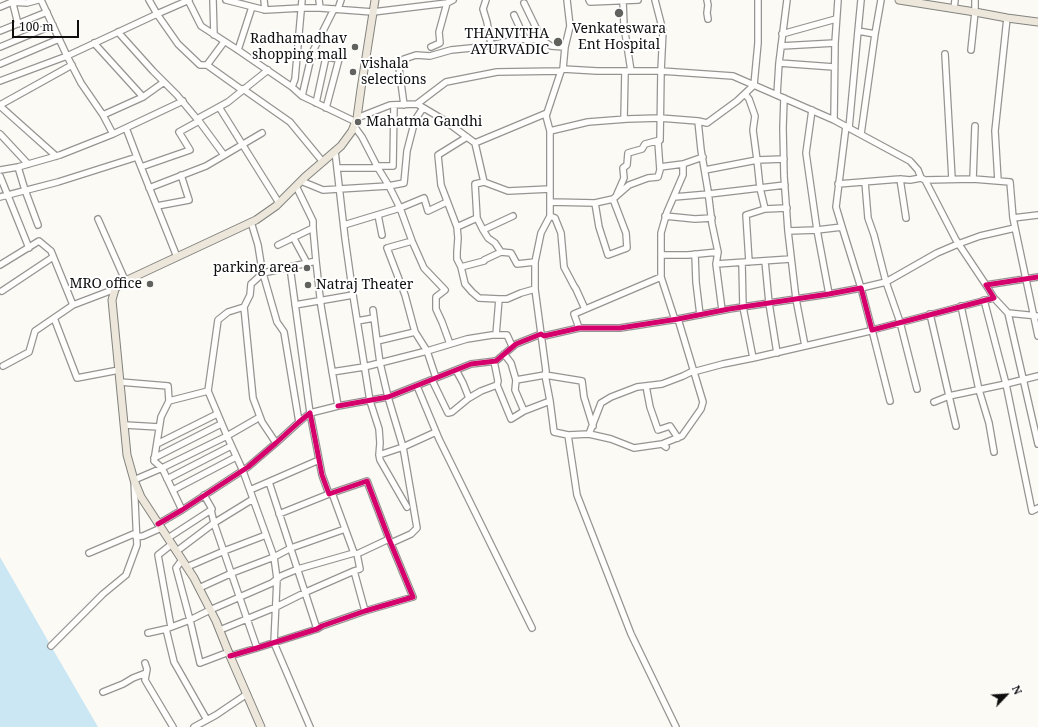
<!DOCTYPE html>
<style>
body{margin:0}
#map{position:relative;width:1038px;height:727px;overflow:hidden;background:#fcfaf4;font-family:"Noto Serif",serif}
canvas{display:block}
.north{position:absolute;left:986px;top:675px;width:40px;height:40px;-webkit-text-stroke:3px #fff;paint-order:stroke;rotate:65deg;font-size:11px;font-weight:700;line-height:16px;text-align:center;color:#0e0e0e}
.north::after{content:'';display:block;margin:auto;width:14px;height:18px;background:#0e0e0e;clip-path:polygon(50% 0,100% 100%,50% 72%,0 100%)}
.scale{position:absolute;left:12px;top:20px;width:67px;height:18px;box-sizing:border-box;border:2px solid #0e0e0e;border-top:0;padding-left:5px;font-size:12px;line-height:14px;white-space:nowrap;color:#0e0e0e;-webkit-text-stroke:3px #fff;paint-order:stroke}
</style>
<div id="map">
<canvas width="1038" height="727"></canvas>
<div class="north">N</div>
<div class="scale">100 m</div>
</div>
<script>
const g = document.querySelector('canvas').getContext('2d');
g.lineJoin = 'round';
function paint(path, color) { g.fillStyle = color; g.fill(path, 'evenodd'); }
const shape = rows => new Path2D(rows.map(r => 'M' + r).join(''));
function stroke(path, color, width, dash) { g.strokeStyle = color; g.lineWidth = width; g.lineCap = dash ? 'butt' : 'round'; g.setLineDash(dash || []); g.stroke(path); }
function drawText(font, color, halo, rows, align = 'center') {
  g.font = font + ' "Noto Serif",serif'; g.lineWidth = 4; g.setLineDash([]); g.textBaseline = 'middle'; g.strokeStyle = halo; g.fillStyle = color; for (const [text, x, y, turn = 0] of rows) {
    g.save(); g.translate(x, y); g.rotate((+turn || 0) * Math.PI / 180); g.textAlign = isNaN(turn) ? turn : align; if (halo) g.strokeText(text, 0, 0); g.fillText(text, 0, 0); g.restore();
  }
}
paint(shape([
 [0,557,51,646,98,727,0,727]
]), '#cbe7f4');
const minor = shape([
 [12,0,18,24],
 [149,0,157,14,178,44,200,65,207,65,224,42],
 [188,0,201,26,238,50,292,87,295,79,302,0],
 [213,0,214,35],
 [226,0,265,10,302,8,320,8,346,10,373,12,447,3,453,0],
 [264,0,265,10],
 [319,0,320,8],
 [486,0,483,9,487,22,491,44],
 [589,0,590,2,638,0],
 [707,0,708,5,707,13,708,19],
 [623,1,624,26,631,71],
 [524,3,542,40],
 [0,7,12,2,27,3,38,0],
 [338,9,341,0],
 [954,9,955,0],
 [514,15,525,39],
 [0,31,47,12],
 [858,31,861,0],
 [118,32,153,71,177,95,197,119,228,102,268,70],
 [782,34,836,19],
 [94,43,143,97,103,115,81,83,67,56,157,14,189,0],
 [781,46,835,43],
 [0,47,53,25],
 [431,47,440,43,439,32,447,3],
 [238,50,252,7],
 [971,50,975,12,975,0],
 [945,54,952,179],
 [312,55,326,57,316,103],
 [779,63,834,67],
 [0,64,59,39],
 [207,65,242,90],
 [563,69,597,71,661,71,733,76,834,120,910,161,918,170,921,178,925,180,956,240,986,285],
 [0,81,67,56,41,0],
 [292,87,302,96,312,53,334,9],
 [243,89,290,122,323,162],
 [777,95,779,63,787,0],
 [302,96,356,122],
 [143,97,164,82],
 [784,98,783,128,784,176,788,231,796,299,805,346],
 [417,104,446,82,497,72,561,71],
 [0,105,72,65],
 [404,105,399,68,404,59,416,55,430,56,451,50,481,47,521,39,542,40,551,46,564,47],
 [0,106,56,156],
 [219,107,279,203],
 [326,108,339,59,326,57],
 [103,115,113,134],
 [357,118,390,105,417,104,444,120,475,143,484,182,508,191,550,189,550,216,541,233,535,262,535,289,546,371,545,375,550,401,524,411],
 [624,119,625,71],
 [834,120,835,43,838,0],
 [199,121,224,155],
 [698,121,701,150,708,191,712,224,718,252,716,264,722,310],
 [849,128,858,31,875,34],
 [550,131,588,122,627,119,660,118,698,121,707,123,737,101,754,85,758,43,758,0],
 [0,134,28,164],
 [861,134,875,34,881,0],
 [467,137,438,155,441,185,457,227,458,238,457,252,457,259,461,267,465,284,472,292,479,298,499,299,507,299,521,293,535,289],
 [475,143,547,113],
 [335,151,345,238,353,295,370,401,379,429,380,443,379,455,380,460,407,507],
 [137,157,177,257],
 [683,164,703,157],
 [377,166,393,166,394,105],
 [18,167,25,190,38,225],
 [141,167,190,150,179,132,199,121,197,119],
 [660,167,683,164,683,175,667,212,661,233,661,277,675,320],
 [338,168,378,168,362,137,354,126],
 [378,168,389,186,400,208,412,241,424,268,445,290,436,297,436,309,442,322,450,344],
 [0,170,18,167,60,155,113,134,183,101],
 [705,170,757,160,753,130,755,116,749,99,745,94],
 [0,176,29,248],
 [900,179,906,218],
 [973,179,975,126],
 [925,180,973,179,998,181,995,131,1007,18],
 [301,181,323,190,388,186,404,183,407,151,415,120,423,108],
 [998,181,1010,182,1013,218,1038,336],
 [838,184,900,179,910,180,921,178],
 [296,186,313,221,313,228],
 [149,188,206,166,262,133],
 [550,189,550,131,546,116,561,71,563,69,565,47,570,26,567,0],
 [617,194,624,178,623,168,627,165,628,153,642,149,645,144,660,140],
 [0,197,58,182,137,157,126,128],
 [674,197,709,194,785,185],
 [550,202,595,203,613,199,629,185,648,178,658,177,660,170,658,142,660,140,661,71,663,31,655,0],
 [595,203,599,227,608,255,627,248,626,233,613,199],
 [157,206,189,200,181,175],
 [765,209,760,188,757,160,784,159],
 [378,215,382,235],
 [550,216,555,218,561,233,564,267,574,286,576,289,585,309],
 [665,216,695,219,712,218],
 [477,218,483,230,488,238,495,243,501,252],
 [1013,218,1038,215],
 [98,219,125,280],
 [251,222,258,245,262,270,277,322,284,332,299,422],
 [344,225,400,208,424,198,428,211,447,202],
 [457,227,477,218,475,184,484,182],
 [842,227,861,288,886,282,874,235,868,218,865,182],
 [483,230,513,216],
 [788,231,817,230,806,153,812,110],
 [293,237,307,263],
 [278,245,313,228,316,261,290,267,310,413,338,406,321,306,316,261],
 [695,254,696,282,700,315],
 [661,255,688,255,718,252],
 [765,261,769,303,777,353],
 [749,262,746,215,765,209,787,208],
 [742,263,743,307,753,358],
 [716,264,791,259],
 [0,265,39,241,51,251,73,305,115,289],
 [461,267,484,261,484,260,501,252,511,253,517,264,535,262],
 [2,291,53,257],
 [829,294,817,230,842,227,836,207,846,126],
 [994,298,1008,313,1038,444],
 [984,300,1006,384,1032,511,1038,508],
 [295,305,353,295],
 [961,306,979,390,989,423,994,452],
 [244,307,250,295,251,284,263,273,290,267],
 [373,310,377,341],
 [1008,313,1038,316],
 [930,314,956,426],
 [54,318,77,378,119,370],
 [357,321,374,318],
 [579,328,574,314,661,277],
 [415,332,427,351,436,378],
 [496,335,499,299],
 [3,366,29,352,35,331,73,305],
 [456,370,463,383,469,398,481,391,497,385,498,381,494,361],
 [332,372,364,367,427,351,467,339,492,335,507,335,512,346],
 [693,372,723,364,753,358,870,331,872,330,890,401],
 [432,380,448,413,452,412,469,398],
 [516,380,545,375,582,381,584,397,593,426],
 [120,382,168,386,169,401],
 [497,385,511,419,524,411,515,390,516,380,511,363,504,354],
 [417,386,439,439,532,628],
 [646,386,650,407,658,430,670,426,678,438],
 [917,389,900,322,886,282,937,253,958,244,980,236,1015,228],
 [208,391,218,320,228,312,244,307,253,398,262,422,276,443],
 [550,401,554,432,568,435,577,495,631,634,676,727],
 [934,402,949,396,1006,384,1038,376],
 [338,406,388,397,471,364,496,361,516,344,541,334,544,336,579,328,620,328,678,319,729,309,829,294,861,288,872,330,994,298,986,285,1038,277],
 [125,425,159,427],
 [589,434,601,403,611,397,637,387,662,384,683,376,693,371],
 [568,435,589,434,611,439,634,448,662,444,666,447],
 [157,444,217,414],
 [662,444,682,436,701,409,703,402,678,319],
 [379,455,403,447,436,432],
 [154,458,221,424],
 [167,479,231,446],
 [269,482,317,629],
 [173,490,236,457],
 [250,490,319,460],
 [332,493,354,553,357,554,389,539],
 [204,495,212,509,211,510,214,523,257,648],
 [182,510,162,468,154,461,161,417,169,401,208,391,227,436,260,417],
 [279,514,329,494],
 [158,524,182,510,248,467,276,443,299,422,310,413,322,475,329,494,367,481,389,539,413,597,365,611,322,626,317,629,257,648,230,656],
 [136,537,143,536,161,528],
 [168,538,211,510],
 [391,543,411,534,417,528,403,447,388,397,380,363,377,341,415,332,405,295,387,248,412,241],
 [177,551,214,523,253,499],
 [89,553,136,533],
 [357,554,360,569,354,571,365,611],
 [182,560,176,568,190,620,200,663,229,652],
 [187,567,224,551,266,535],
 [199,588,232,573,274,557,291,548,345,529],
 [171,627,158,555,172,544],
 [220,630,276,607,306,592,354,571],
 [148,633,166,629],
 [51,646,103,594,126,575,137,545,134,480,162,468,227,436,243,471,274,557,277,579,274,643,310,727],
 [145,663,147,669,145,680,173,727],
 [103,692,123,684,133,678,146,673],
 [207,720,174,662,166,629,190,620,210,610,272,583,281,576,298,569,354,553],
 [194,727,216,715,247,694]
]);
const major = shape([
 [899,0,975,12,1007,18,1038,22],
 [261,727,230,656,216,621,199,588,194,578,141,497,134,480,127,455,112,300,115,289,121,283,256,220,276,206,305,177,341,146,352,131,357,118,361,89,375,0]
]);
stroke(minor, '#959492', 8);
stroke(major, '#82827f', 9);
stroke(minor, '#fffefd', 5.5);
stroke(major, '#ece7da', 7);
stroke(shape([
 [338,406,388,397,471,364,496,361,516,344,541,334,544,336,579,328,620,328,678,319,729,309,829,294,861,288,872,330,994,298,986,285,1038,277],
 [158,524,182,510,248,467,276,443,299,422,310,413,322,475,329,494,367,481,389,539,413,597,365,611,322,626,317,629,257,648,230,656]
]), '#d6006c', 5);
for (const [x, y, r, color] of [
 [619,13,5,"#61615e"],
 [558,42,5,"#61615e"],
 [355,47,4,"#61615e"],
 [353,72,4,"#61615e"],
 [358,122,4,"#61615e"],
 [307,268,4,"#61615e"],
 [150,284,4,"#61615e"],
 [308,285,4,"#61615e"]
]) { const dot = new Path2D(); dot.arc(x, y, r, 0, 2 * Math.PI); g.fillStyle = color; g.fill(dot); stroke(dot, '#fff', 1.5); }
drawText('14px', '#0e0e0e', '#fff', [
 ["Venkateswara",619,29,"center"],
 ["Ent Hospital",619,45,"center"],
 ["THANVITHA",549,34],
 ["AYURVADIC",549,50],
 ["Radhamadhav",347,39],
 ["shopping mall",347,55],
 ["vishala",361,64,"left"],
 ["selections",361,80,"left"],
 ["Mahatma Gandhi",366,122,"left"],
 ["parking area",299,268],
 ["MRO office",142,284],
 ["Natraj Theater",316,285,"left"]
], 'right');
</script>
